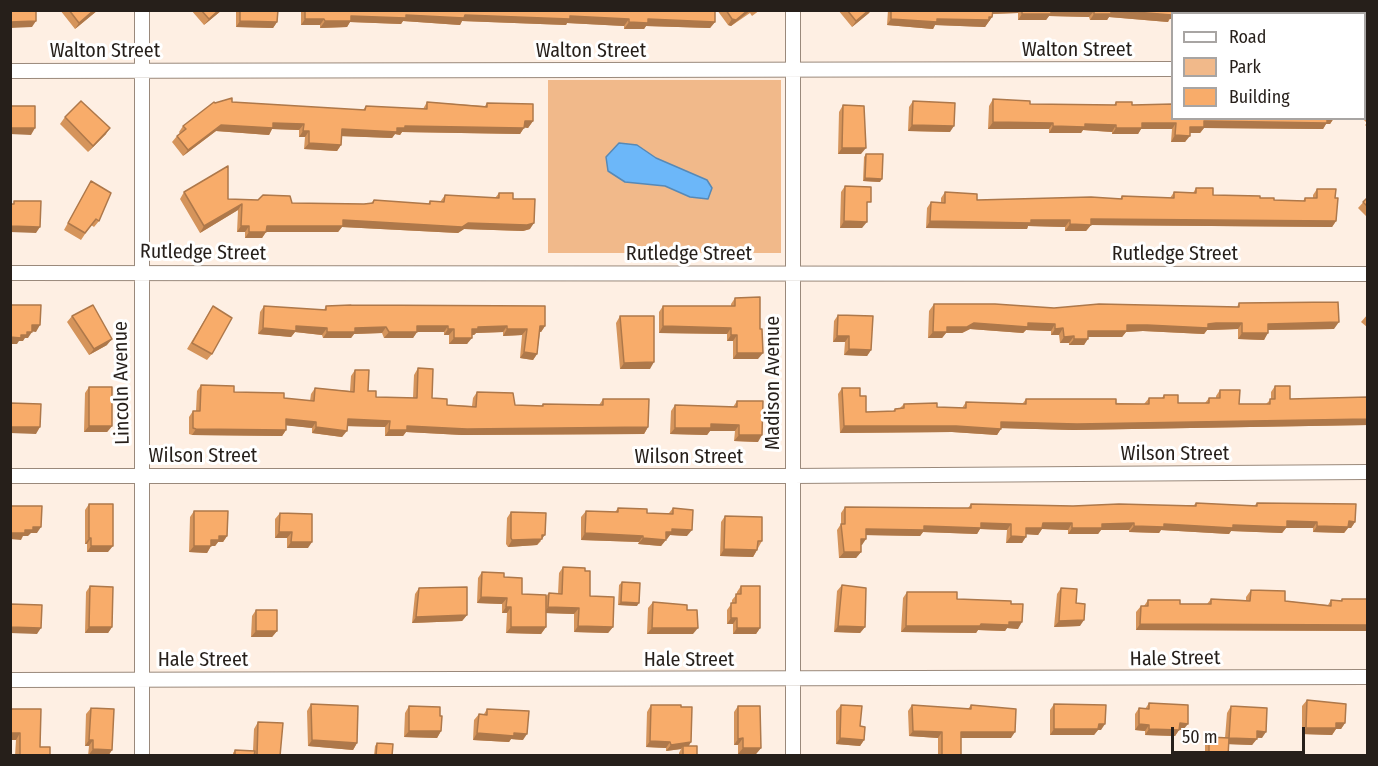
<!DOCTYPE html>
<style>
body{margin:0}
#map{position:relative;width:1378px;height:766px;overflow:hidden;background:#feefe3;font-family:"Fira Sans Condensed",sans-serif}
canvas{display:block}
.frame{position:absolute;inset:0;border:12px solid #261f1a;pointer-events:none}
.legend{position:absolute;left:1171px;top:12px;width:195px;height:108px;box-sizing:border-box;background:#fff;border:2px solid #a8a5a3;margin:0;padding:8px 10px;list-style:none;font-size:18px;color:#261f1a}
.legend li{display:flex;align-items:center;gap:12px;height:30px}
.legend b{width:30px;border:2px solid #a8a5a3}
.scale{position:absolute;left:1171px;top:727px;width:134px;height:27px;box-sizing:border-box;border:3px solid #261f1a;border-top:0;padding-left:8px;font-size:18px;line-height:21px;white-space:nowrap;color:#261f1a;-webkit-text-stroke:4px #fff;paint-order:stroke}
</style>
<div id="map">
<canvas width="1378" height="766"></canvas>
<div class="frame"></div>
<ul class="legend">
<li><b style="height:8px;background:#fff"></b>Road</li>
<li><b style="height:16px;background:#f1b98a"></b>Park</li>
<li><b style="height:16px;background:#f8ac6a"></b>Building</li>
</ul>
<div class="scale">50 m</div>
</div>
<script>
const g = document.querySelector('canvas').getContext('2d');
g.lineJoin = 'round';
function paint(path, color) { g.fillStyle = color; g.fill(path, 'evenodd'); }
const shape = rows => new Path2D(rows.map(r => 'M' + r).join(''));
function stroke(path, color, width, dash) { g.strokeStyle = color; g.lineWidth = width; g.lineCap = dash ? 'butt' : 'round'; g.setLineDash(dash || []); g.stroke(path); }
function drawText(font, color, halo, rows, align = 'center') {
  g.font = font + ' "Fira Sans Condensed",sans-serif'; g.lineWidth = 6; g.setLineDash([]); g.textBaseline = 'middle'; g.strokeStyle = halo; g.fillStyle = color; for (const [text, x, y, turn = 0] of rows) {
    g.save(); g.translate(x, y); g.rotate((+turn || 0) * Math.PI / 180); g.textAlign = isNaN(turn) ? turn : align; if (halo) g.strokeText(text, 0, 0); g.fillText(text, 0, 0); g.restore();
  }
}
paint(shape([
 [548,80,781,80,781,253,548,253]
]), '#f1b98a');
const water = shape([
 [619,143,637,145,656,158,707,180,712,188,708,199,690,197,665,186,625,182,608,171,606,157,619,143]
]);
paint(water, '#6cb7f9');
stroke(water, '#5789b6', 1.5);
const street = shape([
 [142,10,142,756],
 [1364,69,1368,69],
 [10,71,1172,69],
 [10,273,1368,274],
 [10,476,792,476,1368,472],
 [10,680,1368,677],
 [793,756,793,10]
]);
stroke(street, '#9a897b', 16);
stroke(street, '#fff', 14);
paint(shape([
 [60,10,98,10,75,29],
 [191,10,222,10,204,25],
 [236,10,278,10,277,22,273,28,236,27],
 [301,10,715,10,715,22,710,28,646,26,644,29,624,29,624,26,567,23,566,25,462,21,460,25,403,21,401,24,350,22,347,27,320,28,320,25,301,25],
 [717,10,760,10,752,16,750,13,731,26,728,25],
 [838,10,871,10,869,13,852,27],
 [888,10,1294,10,1173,14,1168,22,1109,17,1107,20,1090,20,1089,17,1049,16,1046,20,1018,20,1018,13,993,14,992,17,985,27,935,25,933,29,887,25],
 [993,99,1030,104,1114,105,1116,102,1132,105,1173,118,1334,118,1330,124,1326,124,1323,129,1204,128,1200,133,1190,133,1185,142,1171,142,1172,129,1141,129,1138,134,1112,134,1112,132,1083,130,1081,133,1049,133,1049,129,988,129,989,106],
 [913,101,950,132,908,131,909,107],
 [232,102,363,110,366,106,423,109,427,102,485,106,487,103,533,121,528,128,524,127,520,134,402,132,400,135,395,134,392,138,342,136,341,145,337,151,304,149,305,137,299,137,299,130,272,129,269,135,216,131,183,156,172,142,177,136,180,134,179,132,183,126,215,103],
 [843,105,861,154,838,154,839,112],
 [1368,111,1368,128,1365,125,1367,123,1362,118,1365,118,1365,114],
 [65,117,106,134,88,152,60,124],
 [866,154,880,182,863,181,864,157],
 [91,181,99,221,94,227,91,225,81,240,64,230],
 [845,186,867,208,862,228,840,228,841,192],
 [1196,188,1213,195,1260,198,1274,200,1303,201,1305,198,1313,198,1313,195,1317,189,1336,221,1332,227,1091,225,1086,231,1065,231,1065,227,1028,226,1027,229,926,228,927,208,931,202,941,203,941,198,945,192,977,200,1120,199,1122,196,1170,198,1174,192,1193,193],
 [184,192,228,199,292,203,364,204,371,203,374,200,428,204,430,201,440,202,445,195,495,198,499,193,513,199,530,229,523,231,464,229,458,233,342,227,338,232,266,232,262,238,245,238,245,232,237,232,238,210,200,233,180,199],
 [1368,197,1368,218,1358,208],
 [735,298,758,359,733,359,733,341,727,341,727,334,659,333,659,312,663,306,731,306,731,304],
 [1239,303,1334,329,1268,330,1264,340,1238,339,1238,329,1211,330,1207,330,1204,334,1143,331,1126,332,1122,337,1088,337,1084,345,1069,345,1069,343,1060,343,1059,335,1051,335,1051,331,1026,330,1023,333,970,329,962,333,946,333,942,338,928,338,929,311,934,304,1054,308,1237,307],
 [213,306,212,354,207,360,187,349],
 [264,306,324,310,326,306,545,326,541,332,540,332,537,354,533,360,520,358,522,335,503,336,503,332,476,333,474,335,472,335,467,344,449,344,449,335,444,335,444,332,417,332,413,338,384,338,382,333,354,334,351,338,323,338,322,335,295,332,291,337,258,334,260,312],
 [1368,314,1368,331,1366,329,1367,327,1361,322],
 [838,315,871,350,867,356,844,355,845,342,833,342,834,321],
 [72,316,107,345,89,355,67,322],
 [620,316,650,369,620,369,616,323],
 [418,368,432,398,447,405,472,406,473,398,477,392,515,405,541,406,543,404,599,405,603,399,648,427,644,434,462,435,406,432,403,436,385,436,385,427,347,426,342,437,312,433,312,428,286,425,286,430,282,436,192,435,189,434,189,417,193,411,196,411,197,391,201,385,234,392,310,401,311,394,315,388,350,391,351,376,355,370,368,391,376,397,413,398,414,375],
 [1275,386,1290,399,1368,397,1368,425,1073,430,1001,428,997,435,952,432,840,433,838,394,842,388,860,396,866,412,893,411,895,409,900,408,904,404,937,407,962,408,966,402,1023,403,1026,399,1144,404,1149,398,1162,398,1164,395,1178,403,1205,403,1209,398,1216,398,1216,396,1220,390,1239,404,1266,404,1271,399,1271,392],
 [89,387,112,426,107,432,84,432,85,393],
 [737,401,758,442,734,441,735,431,710,431,707,435,670,434,671,411,675,405,733,407],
 [1196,503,1254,506,1257,503,1355,522,1351,528,1348,528,1344,533,1313,532,1313,528,1286,528,1282,533,1231,531,1229,534,1161,530,1159,533,1129,532,1129,530,1101,530,1098,534,1068,534,1068,530,1042,529,1038,535,1026,534,1022,543,1006,543,1007,530,980,529,977,534,923,532,920,536,866,535,861,545,861,552,856,558,839,558,837,530,841,524,841,513,845,507,954,508,968,508,971,504,1073,506,1194,505],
 [89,504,108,552,87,552,87,544,85,544,85,510],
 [618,508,647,513,669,513,673,508,687,536,670,535,667,539,666,539,661,546,638,544,639,542,581,540,581,517,586,511,615,512],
 [194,511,227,536,223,542,218,542,215,546,211,546,207,553,189,552,190,517],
 [511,512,541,541,537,545,508,547,506,544,507,518],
 [280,513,308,548,287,548,287,538,275,538,275,519],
 [725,516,762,541,753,557,720,556,721,522],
 [563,567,585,571,590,596,613,627,608,633,574,632,574,614,546,613,546,627,541,634,506,633,507,613,502,613,502,604,477,603,478,578,482,572,504,577,522,594,546,596,549,593,558,594,559,573],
 [622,582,637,606,618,605,619,585],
 [842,585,865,627,860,633,834,632,837,591],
 [90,586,112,627,108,633,85,633,86,592],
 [741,586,760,628,756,634,733,634,733,624,727,624,727,610,732,603,732,600,737,594,737,592],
 [419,588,467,615,462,621,412,623,415,594],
 [1061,588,1076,603,1080,626,1054,627,1057,594],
 [1251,590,1285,601,1328,605,1331,600,1340,601,1342,599,1368,599,1368,631,1136,630,1136,612,1141,606,1144,606,1148,600,1180,604,1207,604,1211,599,1246,600,1246,597],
 [907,592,957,599,1011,604,1018,629,1007,628,1005,631,978,630,976,633,901,632,903,598],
 [653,602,687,610,693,634,647,634,648,608],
 [256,610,277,631,272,637,251,637,252,616],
 [1307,700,1345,723,1341,729,1336,729,1332,735,1302,734,1302,706],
 [1149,703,1183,730,1179,730,1175,736,1145,735,1145,731,1135,730,1135,714,1139,708,1145,709],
 [311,704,357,743,353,750,308,746,307,711],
 [1054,704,1101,730,1098,730,1094,735,1050,735,1050,710],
 [651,705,681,707,691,742,688,746,697,756,679,756,679,753,681,749,666,751,666,748,646,747,647,712],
 [841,705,860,726,864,740,860,746,836,744,836,711],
 [912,705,968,709,971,705,1011,738,961,738,961,756,938,756,938,738,909,736,908,711],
 [409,706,440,716,441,731,437,738,404,737,405,713],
 [738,706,761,748,756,754,738,754,738,745,734,745,734,712],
 [1231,706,1262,738,1257,738,1252,745,1228,744,1228,756,1205,756,1205,743,1209,737,1225,738,1227,713],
 [91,708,112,750,108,756,88,756,89,746,85,746,86,714],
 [10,709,40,747,50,756,15,756,16,740],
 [487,709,523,740,511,739,509,742,473,740,474,720,479,714,484,714],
 [258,722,280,756,233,756,233,753,235,750,253,751,254,729],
 [377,743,392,756,374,756,375,746]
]), '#d5945b');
paint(shape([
 [94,10,98,10,75,29,79,23],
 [219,10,222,10,204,25,209,19],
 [748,10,751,10,731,26,728,25,732,19],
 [869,10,871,10,869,13,852,27,856,21],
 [991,10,1020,10,1018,13,988,14],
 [1050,10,1094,11,1089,17,1049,16,1046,20,1018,20,1022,14],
 [1111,10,1172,13,1200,14,1173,14,1173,19,1169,19,1168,22,1109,17,1107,20,1090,20,1094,14],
 [406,15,570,16,629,19,624,26,567,23,566,25,462,21,460,25,403,21,401,24,350,22,347,27,320,28,325,21,351,16],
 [992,17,985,27,935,25,933,29,887,25,891,19,937,19],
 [305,19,324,19,320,25,301,25],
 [648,19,715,22,710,28,646,26,644,29,624,29,629,22],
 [36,21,32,27,10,28,10,22],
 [240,21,277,22,273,28,236,27],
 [1334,118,1330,124,1326,124,1323,129,1204,128,1200,133,1186,133,1190,127,1204,121],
 [525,121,533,121,528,128,520,127],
 [993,122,1053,123,1049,129,988,129],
 [273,123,304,124,299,130,272,129,269,135,216,131,183,156,188,150,221,125],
 [1142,123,1176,123,1172,129,1141,129,1138,134,1112,134,1116,128],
 [1085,124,1116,125,1112,132,1083,130,1081,133,1049,133,1053,126],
 [912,125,954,126,950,132,908,131],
 [405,126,524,128,520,134,402,132,400,135,395,134,392,138,338,136,342,129,397,128],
 [10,128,35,128,31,135,10,134],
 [110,128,106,134,88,152,93,146],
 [303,131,309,131,305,137,299,137],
 [1175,135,1190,136,1185,142,1171,142],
 [309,143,341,145,337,151,304,149],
 [842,148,866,148,861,154,838,154],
 [865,178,882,179,880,182,863,181],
 [242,204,238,210,200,233,204,226],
 [1091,219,1336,221,1332,227,1091,225,1086,231,1065,231,1070,224],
 [343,220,468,223,534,223,530,229,523,231,464,229,458,233,342,227,338,232,266,232,262,238,245,238,249,232,267,226],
 [1031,220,1070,220,1065,227,1028,226,1027,229,926,228,930,221],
 [844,221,867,222,862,228,840,228],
 [10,226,40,227,36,233,10,232],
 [241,226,249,226,245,232,237,232],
 [1339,322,1334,329,1264,330,1268,324],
 [974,323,1028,323,1055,324,1051,331,1026,330,1023,333,970,329,962,333,946,333,942,338,928,338,933,332,947,327],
 [1216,323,1242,323,1238,329,1211,330,1207,330,1204,334,1143,331,1126,332,1122,337,1083,337,1088,331,1127,325,1208,324],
 [32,325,40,325,36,332,28,331],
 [296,326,327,328,322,335,295,332,291,337,258,334,263,328],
 [417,326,448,326,444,332,417,332,413,338,384,338,389,332],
 [507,326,503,332,476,333,474,335,467,335,472,329,478,327],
 [540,326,545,326,541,332,536,332],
 [663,326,731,328,727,334,659,333],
 [386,327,382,333,354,334,351,338,323,338,327,332,355,328],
 [1063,328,1059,335,1051,335,1055,329],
 [448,329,454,329,449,335,444,335],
 [507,329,527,329,522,335,503,336],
 [27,332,32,332,28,338,25,338,23,341,19,341,17,344,10,344,10,337],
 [1242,333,1268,333,1264,340,1238,339],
 [731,335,737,335,733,341,727,341],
 [837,336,849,336,845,342,833,342],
 [1074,336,1069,343,1060,343,1064,337],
 [454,338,472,338,467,344,449,344],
 [112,339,107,345,89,355,94,349],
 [1074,339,1088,339,1084,345,1069,345],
 [849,349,871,350,867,356,844,355],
 [524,352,537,354,533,360,520,358],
 [737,353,763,353,758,359,733,359],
 [654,362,650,369,620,369,624,363],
 [286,419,316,422,312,428,282,425],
 [348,419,390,421,385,427,344,426],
 [1368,419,1368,425,1073,430,997,428,1001,422],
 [711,424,739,425,735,431,710,431,707,435,670,434,675,428],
 [89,426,112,426,107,432,84,432],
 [407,426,648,427,644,434,462,435,406,432,403,436,385,436,389,430],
 [844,426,956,426,1001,429,997,435,952,432,840,433],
 [10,427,40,427,36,434,10,433],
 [316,427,347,431,342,437,312,433],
 [196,429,286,430,282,436,192,435],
 [739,435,762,435,758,442,734,441],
 [1287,521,1317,522,1313,528,1286,528,1282,533,1231,531,1229,534,1161,530,1159,533,1129,532,1134,526,1164,524,1233,525],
 [1349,521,1355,522,1351,528,1348,528,1344,533,1313,532,1317,526],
 [981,523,1011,524,1007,530,980,529,977,534,923,532,920,536,862,535,866,529],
 [1043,523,1072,523,1068,530,1042,529,1038,535,1022,534,1026,528],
 [1134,523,1129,530,1101,530,1098,534,1068,534,1072,528,1102,524],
 [33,527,41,527,37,533,31,533,28,536,23,536,21,540,10,539,10,533,25,530],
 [672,529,692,530,687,536,670,535,667,539,662,538,666,532],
 [279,532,292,532,287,538,275,538],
 [585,533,643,536,639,542,581,540],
 [542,535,545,535,537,545,508,547,512,540],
 [219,536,227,536,223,542,218,542,215,546,207,546,211,540],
 [1011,536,1026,537,1022,543,1006,543],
 [89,538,91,538,87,544,85,544],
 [643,538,666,540,661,546,638,544],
 [861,539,866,539,862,545,857,545],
 [291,542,312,542,308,548,287,548],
 [91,546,113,546,108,552,87,552],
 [194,546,211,546,207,553,189,552],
 [724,549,757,550,753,557,720,556],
 [844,552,861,552,856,558,839,558],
 [481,597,507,598,502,604,477,603],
 [621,602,639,603,637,606,618,605],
 [506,607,511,607,507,613,502,613],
 [548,607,579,608,574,614,544,613],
 [467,615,462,621,412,623,416,617],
 [731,618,737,618,733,624,727,624],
 [1084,620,1080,626,1054,627,1059,621],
 [1009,622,1022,622,1018,629,1007,628,1005,631,978,630,976,633,901,632,906,626,981,624],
 [1140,624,1368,625,1368,631,1136,630],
 [578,626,613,627,608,633,574,632],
 [838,626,865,627,860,633,834,632],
 [10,627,41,628,37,634,10,633],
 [89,627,112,627,108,633,85,633],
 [511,627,546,627,541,634,506,633],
 [652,628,698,628,693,634,647,634],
 [737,628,760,628,756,634,733,634],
 [256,631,277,631,272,637,251,637],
 [1180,723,1188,724,1183,730,1175,729],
 [1336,723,1345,723,1341,729,1336,729,1332,735,1302,734,1306,728],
 [1099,724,1105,724,1101,730,1098,730,1094,735,1050,735,1054,729],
 [1139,724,1149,725,1145,731,1135,730],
 [1149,729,1179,730,1175,736,1145,735],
 [409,731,441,731,437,738,404,737],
 [913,731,942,732,938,738,909,736],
 [1257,731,1266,732,1262,738,1253,737],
 [961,732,1015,732,1011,738,957,738],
 [10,733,20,733,16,740,10,740],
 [477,733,514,733,527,734,523,740,511,739,509,742,473,740],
 [743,738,738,745,734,745,738,739],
 [840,738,864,740,860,746,836,744],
 [1229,738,1257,739,1252,745,1225,744],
 [89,740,93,740,89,746,85,746],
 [312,740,357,743,353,750,308,746],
 [650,741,670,742,666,748,646,747],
 [691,742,687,749,683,746,681,749,666,751,671,745],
 [743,748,761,748,756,754,738,754],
 [93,749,112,750,108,756,88,756]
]), '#ae784a');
const building = shape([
 [10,10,36,10,36,21,10,22,10,10],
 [69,10,94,10,79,23,69,10],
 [201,10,219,10,209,19,201,10],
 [240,10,278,10,277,22,240,21,240,10],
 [305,10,715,10,715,22,648,19,648,23,629,22,629,19,570,16,570,19,465,15,464,18,406,15,406,18,351,16,351,21,325,21,324,19,305,19,305,10],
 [726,10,748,10,736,20,732,19,726,10],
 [847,10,869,10,856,21,847,10],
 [891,10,993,10,992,17,989,17,989,20,937,19,937,22,891,19,891,10],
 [1022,10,1051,10,1051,14,1022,14,1022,10],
 [1089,10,1111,10,1111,14,1094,14,1094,11,1089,10],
 [1111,10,1294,10,1294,14,1172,13,1172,15,1111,10],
 [1319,10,1356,10,1356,14,1319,14,1319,10],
 [232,98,232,102,365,110,366,106,427,109,427,102,487,107,487,103,533,104,533,121,525,121,524,128,405,126,405,128,397,128,397,132,342,129,341,145,309,143,309,131,303,131,304,124,273,123,273,128,221,125,188,150,177,136,186,129,183,126,214,102,215,103,232,98],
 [993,99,1030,101,1030,104,1116,105,1116,102,1132,102,1132,105,1173,104,1173,118,1327,118,1327,123,1204,121,1204,127,1190,127,1190,136,1175,135,1176,123,1142,123,1142,128,1116,128,1116,125,1085,124,1085,127,1053,126,1053,123,993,122,993,99],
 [81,101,110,128,93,146,65,117,81,101],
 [913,101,955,103,954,126,912,125,913,101],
 [843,105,864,106,866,148,842,148,843,105],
 [10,106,35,106,35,128,10,128,10,106],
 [866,154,883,154,882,179,865,178,866,154],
 [228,166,228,199,258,200,263,195,290,196,292,203,364,204,373,203,374,200,430,204,430,201,444,202,445,195,499,198,499,193,513,193,513,199,535,199,534,223,527,225,468,223,462,227,343,220,343,226,267,226,266,232,249,232,249,226,241,226,242,204,204,226,184,192,228,166],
 [91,181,111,193,99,221,96,219,85,233,68,223,91,181],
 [845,186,871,187,871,202,867,202,867,222,844,221,845,186],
 [1196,188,1213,188,1213,195,1260,196,1260,198,1274,198,1274,200,1305,201,1305,198,1317,198,1317,189,1336,189,1335,198,1338,198,1336,221,1091,219,1091,225,1070,224,1070,220,1031,220,1031,223,930,221,931,202,945,203,945,192,977,194,977,200,1091,197,1122,199,1122,196,1174,198,1174,192,1196,193,1196,188],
 [1368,197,1368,207,1363,202,1368,197],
 [14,201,41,201,40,227,10,226,10,204,14,204,14,201],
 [760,297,760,329,762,329,763,353,737,353,737,335,731,335,731,328,663,326,663,306,735,306,735,298,760,297],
 [1338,302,1339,322,1268,324,1268,333,1242,333,1242,323,1216,323,1208,324,1208,328,1147,325,1127,325,1127,331,1088,331,1088,339,1074,339,1074,336,1064,337,1063,328,1055,329,1055,324,1028,323,1028,327,974,323,967,327,947,327,947,332,933,332,934,304,995,304,1054,308,1099,304,1239,307,1239,303,1338,302],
 [10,305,41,305,40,325,32,325,32,332,27,332,27,335,21,335,21,338,10,337,10,305],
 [93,305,112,339,94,349,72,316,93,305],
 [351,305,545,306,545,326,540,326,537,354,524,352,527,329,507,329,507,326,478,327,478,329,472,329,472,338,454,338,454,329,448,329,448,326,417,326,417,332,389,332,386,327,355,328,355,332,327,332,327,328,296,326,296,331,263,328,264,306,326,310,326,306,351,305],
 [213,306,232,318,212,354,192,343,213,306],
 [838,315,873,316,871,350,849,349,849,336,837,336,838,315],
 [620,316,654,316,654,362,624,363,620,316],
 [418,368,433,369,432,398,447,399,447,405,476,407,477,392,513,393,515,405,543,406,543,404,603,405,603,399,649,399,648,427,467,429,407,426,407,430,389,430,390,421,348,419,347,431,316,427,316,422,286,419,286,430,196,429,193,428,193,411,200,411,201,385,234,386,234,392,284,393,284,398,314,401,315,388,354,392,355,370,369,370,368,391,376,391,376,397,417,398,418,368],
 [1275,386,1290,386,1290,399,1368,397,1368,419,1077,424,1001,422,1001,429,956,426,844,426,842,388,860,388,860,396,866,396,866,412,895,411,895,409,904,408,904,404,937,403,937,407,966,408,966,402,1026,404,1026,399,1116,399,1116,404,1149,404,1149,398,1164,398,1164,395,1178,395,1178,403,1209,403,1209,398,1220,398,1220,390,1240,390,1239,404,1270,404,1270,399,1275,399,1275,386],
 [89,387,112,387,112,426,89,426,89,387],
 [737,401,763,401,762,435,739,435,739,425,711,424,711,428,675,428,675,405,737,407,737,401],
 [10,403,41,404,40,427,10,427,10,403],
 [1196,503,1257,506,1257,503,1356,504,1355,522,1349,521,1348,527,1317,526,1317,522,1287,521,1287,527,1233,525,1233,528,1164,524,1164,527,1134,526,1134,523,1102,524,1102,528,1072,528,1072,523,1043,523,1042,528,1026,528,1026,537,1011,536,1011,524,981,523,981,528,924,526,924,530,866,529,866,539,861,539,861,552,844,552,841,524,845,524,845,507,954,508,971,508,971,504,1073,506,1119,504,1196,506,1196,503],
 [89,504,113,504,113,546,91,546,91,538,89,538,89,504],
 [10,506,42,506,41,527,33,527,33,530,25,530,25,533,10,533,10,506],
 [618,508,647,509,647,513,673,514,673,508,693,510,692,530,672,529,672,532,666,532,666,540,643,538,643,536,585,533,586,511,618,512,618,508],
 [194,511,228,511,227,536,219,536,219,540,211,540,211,546,194,546,194,511],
 [511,512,546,513,545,535,542,535,542,539,512,540,511,538,511,512],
 [280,513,312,514,312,542,291,542,292,532,279,532,280,513],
 [725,516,762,517,762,541,758,541,757,550,724,549,725,516],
 [563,567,585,568,585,571,590,571,590,596,614,597,613,627,578,626,579,608,548,607,549,593,562,594,563,567],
 [482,572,504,573,504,577,522,578,522,594,546,595,546,627,511,627,511,607,506,607,507,598,481,597,482,572],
 [622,582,640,583,639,603,621,602,622,582],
 [842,585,866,588,865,627,838,626,842,585],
 [90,586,113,587,112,627,89,627,90,586],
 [741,586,760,586,760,628,737,628,737,618,731,618,731,603,736,603,736,594,741,594,741,586],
 [467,587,467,615,416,617,419,588,467,587],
 [1061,588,1077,589,1076,603,1085,604,1084,620,1059,621,1061,588],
 [1251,590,1285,591,1285,601,1331,606,1331,600,1342,601,1342,599,1368,599,1368,625,1140,624,1141,606,1148,606,1148,600,1180,600,1180,604,1211,604,1211,599,1250,601,1251,590],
 [907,592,957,592,957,599,1011,601,1011,604,1023,604,1022,622,1009,622,1009,625,981,624,980,626,906,626,907,592],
 [653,602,687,605,687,610,697,610,698,628,652,628,653,602],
 [10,604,42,605,41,628,10,627,10,604],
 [256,610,277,610,277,631,256,631,256,610],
 [1307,700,1346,704,1345,723,1336,723,1336,728,1306,728,1307,700],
 [1149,703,1188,705,1188,724,1180,723,1179,730,1149,729,1149,725,1139,724,1139,708,1149,709,1149,703],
 [311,704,358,706,357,743,312,740,311,704],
 [1054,704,1106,705,1105,724,1099,724,1098,729,1054,729,1054,704],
 [651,705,681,705,681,707,692,707,691,742,671,745,670,742,650,741,651,705],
 [841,705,862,706,860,726,865,727,864,740,840,738,841,705],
 [912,705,971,709,971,705,1016,709,1015,732,961,732,961,756,942,756,942,732,913,731,912,705],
 [409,706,440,707,440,716,442,716,441,731,409,731,409,706],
 [738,706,760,706,761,748,743,748,743,738,738,739,738,706],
 [1231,706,1267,708,1266,732,1257,731,1257,739,1229,738,1231,706],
 [91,708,114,709,112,750,93,749,93,740,89,740,91,708],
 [10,709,41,709,40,747,50,747,50,756,20,756,20,733,10,733,10,709],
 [487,709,529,711,527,734,514,733,514,736,477,733,479,714,487,715,487,709],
 [258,722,283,723,280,756,257,756,258,722],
 [1209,737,1229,738,1228,756,1209,756,1209,737],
 [377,743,393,744,392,756,376,756,377,743],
 [683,746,697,746,697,756,683,756,683,746],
 [235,750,255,751,254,756,235,756,235,750]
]);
paint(building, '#f8ac6a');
stroke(building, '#ae784a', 1.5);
drawText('20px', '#261f1a', '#fff', [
 ["Walton Street",1077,50],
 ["Walton Street",105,51],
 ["Walton Street",591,51],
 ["Rutledge Street",203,253,1],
 ["Rutledge Street",689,254],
 ["Rutledge Street",1175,254],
 ["Lincoln Avenue",122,383,-91],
 ["Madison Avenue",773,383,-90],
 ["Wilson Street",1175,454],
 ["Wilson Street",203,456],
 ["Wilson Street",689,457],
 ["Hale Street",1175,659,-1],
 ["Hale Street",203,660],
 ["Hale Street",689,660]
]);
</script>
